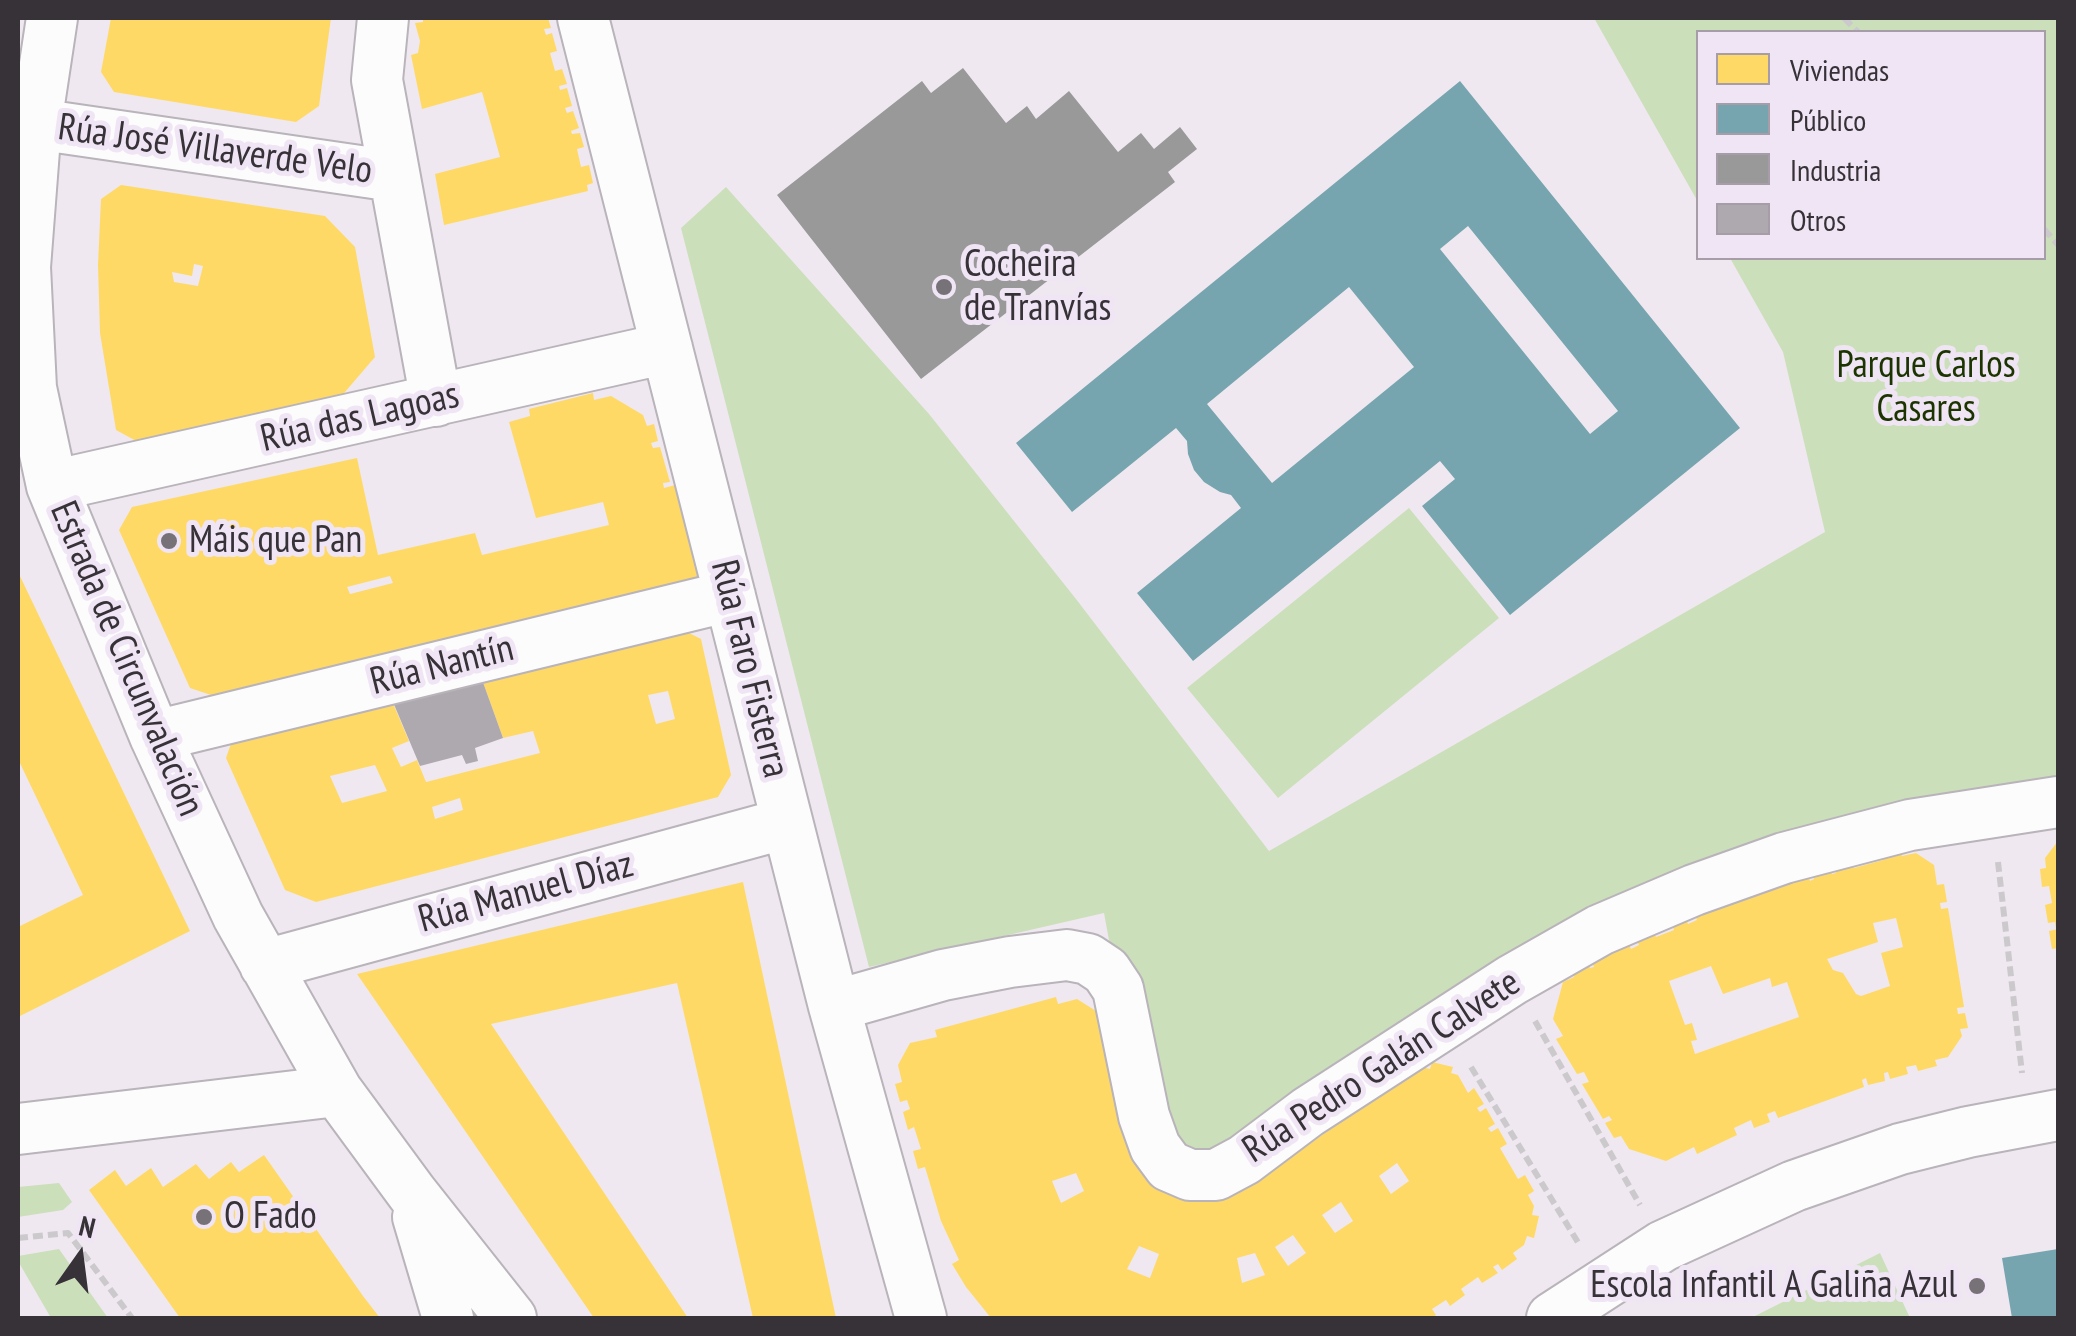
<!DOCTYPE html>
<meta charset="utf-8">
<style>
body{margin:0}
#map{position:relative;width:2076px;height:1336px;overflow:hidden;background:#efe8f0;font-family:"PT Sans Narrow",sans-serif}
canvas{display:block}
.frame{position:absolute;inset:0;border:20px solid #363238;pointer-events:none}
.legend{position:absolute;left:1696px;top:30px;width:350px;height:230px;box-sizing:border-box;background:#f0e5f4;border:2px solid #a69da9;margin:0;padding:12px 18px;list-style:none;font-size:30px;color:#363238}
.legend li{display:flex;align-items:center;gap:20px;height:50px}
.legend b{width:50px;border:2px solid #a69da9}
.north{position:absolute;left:30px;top:1206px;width:100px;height:100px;-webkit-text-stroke:8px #f0e5f4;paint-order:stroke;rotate:14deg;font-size:28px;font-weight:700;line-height:40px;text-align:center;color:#363238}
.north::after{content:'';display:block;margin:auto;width:35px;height:45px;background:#363238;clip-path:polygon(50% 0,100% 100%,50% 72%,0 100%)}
</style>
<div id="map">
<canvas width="2076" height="1336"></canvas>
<div class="frame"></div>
<ul class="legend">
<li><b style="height:28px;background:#ffd966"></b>Viviendas</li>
<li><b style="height:28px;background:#76a5af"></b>Público</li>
<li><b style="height:28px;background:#999"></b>Industria</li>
<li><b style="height:28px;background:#aea8af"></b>Otros</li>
</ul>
<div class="north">N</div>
</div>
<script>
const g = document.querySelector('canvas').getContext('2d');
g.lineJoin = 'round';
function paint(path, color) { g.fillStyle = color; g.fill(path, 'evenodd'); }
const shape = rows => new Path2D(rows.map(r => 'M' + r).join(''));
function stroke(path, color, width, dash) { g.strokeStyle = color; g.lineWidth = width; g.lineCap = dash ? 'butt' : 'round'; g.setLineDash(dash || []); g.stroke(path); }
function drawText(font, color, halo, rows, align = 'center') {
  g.font = font + ' "PT Sans Narrow",sans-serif'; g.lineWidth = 10; g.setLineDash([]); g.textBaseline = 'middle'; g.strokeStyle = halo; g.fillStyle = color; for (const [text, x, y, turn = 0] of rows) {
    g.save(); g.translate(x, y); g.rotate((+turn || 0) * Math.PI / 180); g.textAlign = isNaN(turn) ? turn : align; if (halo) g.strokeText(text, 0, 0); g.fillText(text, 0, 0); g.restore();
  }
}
paint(shape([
 [1594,18,2058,18,2058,802,1784,858,1190,1175,1118,989,1104,913,869,967,681,228,726,187,929,414,1076,599,1269,851,1825,532,1783,352,1730,258,2044,258,2044,32,1698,32,1698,202],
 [1409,508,1499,618,1278,798,1187,688],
 [59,1183,72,1202,63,1210,18,1217,18,1187],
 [59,1249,108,1318,51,1318,18,1261,18,1256],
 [1880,1253,1910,1318,1751,1318]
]), '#ccdfbb');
paint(shape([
 [111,18,331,18,319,106,296,122,114,92,101,72],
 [423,18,548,18,551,28,544,29,546,35,552,33,557,51,550,53,555,71,562,69,567,84,559,86,560,90,567,88,572,106,565,108,567,113,573,111,579,128,571,131,572,134,580,133,584,147,577,149,581,167,589,165,593,183,587,185,588,191,444,225,435,174,500,157,482,92,422,109,411,55,418,53,420,41,415,23,423,22],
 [121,185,325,216,355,247,375,357,339,399,138,442,116,430,100,333,98,265,101,199],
 [194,264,203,266,198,286,174,282,172,272,192,276],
 [593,393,594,400,611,396,643,415,647,426,654,424,658,441,651,443,653,448,660,447,670,482,663,483,664,488,679,484,703,579,211,695,190,688,119,530,132,507,357,458,378,555,475,533,482,555,609,525,603,502,536,518,509,422,530,416,529,409],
 [390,576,393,583,350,594,347,587],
 [18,572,190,931,18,1017,18,927,83,895,18,759],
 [677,627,701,639,731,775,718,797,316,902,285,890,226,758,235,732,389,694,409,741,392,748,401,767,417,760,426,782,540,753,533,731,503,738,480,674],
 [668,691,675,719,656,724,648,695],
 [375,765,387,791,342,803,330,776],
 [460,798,463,810,435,819,432,807],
 [2058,841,2058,928,2056,928,2055,922,2048,923,2045,905,2052,903,2049,886,2042,887,2040,869,2046,868,2045,858],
 [1900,849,1902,856,1916,853,1934,865,1937,885,1944,884,1947,902,1940,903,1941,909,1948,908,1964,1007,1957,1008,1958,1014,1965,1013,1968,1028,1960,1029,1962,1036,1948,1057,1935,1060,1937,1066,1918,1071,1916,1065,1906,1067,1908,1074,1890,1079,1888,1072,1884,1073,1885,1081,1868,1085,1866,1078,1862,1080,1864,1087,1778,1118,1775,1111,1767,1114,1770,1122,1754,1128,1751,1120,1734,1128,1737,1135,1697,1154,1694,1147,1666,1161,1629,1149,1621,1136,1614,1138,1605,1123,1612,1120,1609,1116,1603,1119,1582,1084,1589,1082,1584,1072,1577,1074,1556,1039,1563,1036,1553,1019,1563,982,1574,977,1571,970,1587,962,1590,968,1594,967,1591,960,1628,942,1631,949,1639,945,1636,938,1653,931,1656,937,1674,930,1671,923,1685,917,1688,924,1697,920,1694,913,1808,873,1810,881,1814,879,1812,872,1830,867,1832,874,1836,873,1834,866,1852,861,1854,868,1883,860,1882,853],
 [1896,918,1903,947,1881,953,1890,986,1861,996,1856,994,1843,973,1833,970,1827,959,1878,942,1873,923],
 [1711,966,1723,994,1770,978,1772,987,1787,982,1799,1017,1695,1054,1691,1041,1697,1040,1692,1023,1685,1025,1669,981],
 [743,882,836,1318,753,1318,677,983,491,1024,688,1318,594,1318,357,974],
 [2058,929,2058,948,2052,949,2049,931],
 [1056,997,1058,1004,1077,999,1096,1011,1100,1025,1213,1199,1232,1195,1245,1188,1421,1067,1430,1069,1432,1062,1453,1067,1451,1073,1458,1075,1468,1093,1474,1088,1484,1104,1477,1108,1480,1112,1486,1108,1495,1124,1488,1128,1491,1132,1498,1128,1507,1144,1500,1148,1518,1179,1525,1175,1534,1191,1528,1195,1534,1206,1532,1215,1539,1216,1534,1238,1527,1236,1524,1245,1513,1253,1517,1259,1502,1270,1498,1264,1493,1267,1498,1273,1482,1283,1478,1277,1461,1289,1465,1295,1450,1306,1446,1300,1432,1309,1436,1315,1432,1318,991,1318,966,1287,952,1264,959,1260,941,1221,925,1167,918,1169,913,1151,921,1149,914,1127,908,1130,903,1112,910,1109,907,1100,900,1102,895,1084,902,1082,898,1065,910,1043,937,1037,935,1030],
 [1397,1163,1409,1181,1391,1194,1379,1176],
 [1076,1173,1084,1191,1061,1203,1052,1181],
 [1341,1202,1353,1221,1335,1233,1322,1215],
 [1293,1235,1306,1253,1288,1266,1275,1247],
 [1139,1246,1159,1254,1150,1278,1127,1269],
 [1255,1253,1265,1275,1242,1283,1237,1258],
 [264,1155,363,1296,380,1318,180,1318,89,1190,115,1170,126,1186,151,1168,163,1187,196,1164,209,1179,231,1162,239,1172]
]), '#ffd966');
paint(shape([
 [1460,81,1740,428,1510,615,1422,506,1455,479,1440,461,1193,661,1137,593,1241,508,1231,495,1220,492,1204,482,1194,470,1188,454,1187,441,1176,428,1072,512,1016,443],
 [1468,226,1618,411,1590,434,1440,249],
 [1349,287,1414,367,1272,483,1207,404],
 [2058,1249,2058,1318,2012,1318,2002,1258]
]), '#76a5af');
paint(shape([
 [963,68,1006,123,1027,106,1036,119,1069,91,1118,152,1141,133,1154,149,1180,127,1197,149,1168,172,1175,182,921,379,777,195,922,81,931,93]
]), '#999');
paint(shape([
 [480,674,503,738,475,748,478,761,466,764,462,755,420,766,390,695]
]), '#aea8af');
const minor = shape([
 [52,18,36,124,25,267,31,388,52,486,155,736,238,916,337,1091,412,1193,511,1318],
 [383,18,377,80,436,401],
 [583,18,834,1006,921,1318],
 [36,124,394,176],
 [52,486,667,348],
 [155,736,730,596],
 [265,965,787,823],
 [834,1006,943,975,1010,962,1067,955,1088,959,1106,971,1118,989,1144,1116,1155,1147,1169,1166,1190,1175,1216,1175,1244,1160,1308,1112,1512,980,1600,930,1694,890,1784,858,1910,825,2058,802],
 [18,1129,337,1091],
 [418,1217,448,1318],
 [1552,1318,1663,1246,1794,1186,1900,1149,1968,1132,2058,1115]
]);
stroke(minor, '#b9b3ba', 54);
stroke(shape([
 [1844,18,1858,32],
 [2044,229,2058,245],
 [1998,862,2022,1073],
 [1535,1021,1640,1205],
 [1471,1067,1579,1244],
 [18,1238,68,1233,132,1318]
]), '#ccc9cc', 6, [10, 5]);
stroke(minor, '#fdfcfd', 50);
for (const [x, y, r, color] of [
 [944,287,10,"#777278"],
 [169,541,10,"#777278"],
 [204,1217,10,"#777278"],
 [1977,1286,10,"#777278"]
]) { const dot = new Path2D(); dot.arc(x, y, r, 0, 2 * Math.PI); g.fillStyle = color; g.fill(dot); stroke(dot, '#f0e5f4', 4); }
drawText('38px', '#363238', '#f0e5f4', [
 ["Rúa José Villaverde Velo",215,150,8],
 ["Rúa das Lagoas",360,418,-13],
 ["Estrada de Circunvalación",126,659,67],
 ["Rúa Nantín",442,666,-14],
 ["Rúa Faro Fisterra",749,669,76],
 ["Rúa Manuel Díaz",526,893,-15],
 ["Rúa Pedro Galán Calvete",1382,1067,-33]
]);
drawText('38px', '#363238', '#f0e5f4', [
 ["Cocheira",964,265],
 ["de Tranvías",964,309],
 ["Máis que Pan",189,541],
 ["O Fado",224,1217],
 ["Escola Infantil A Galiña Azul",1957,1286,"right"]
], 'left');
drawText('38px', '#1c3400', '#f0e5f4', [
 ["Parque Carlos",1926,366],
 ["Casares",1926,410]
]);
</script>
